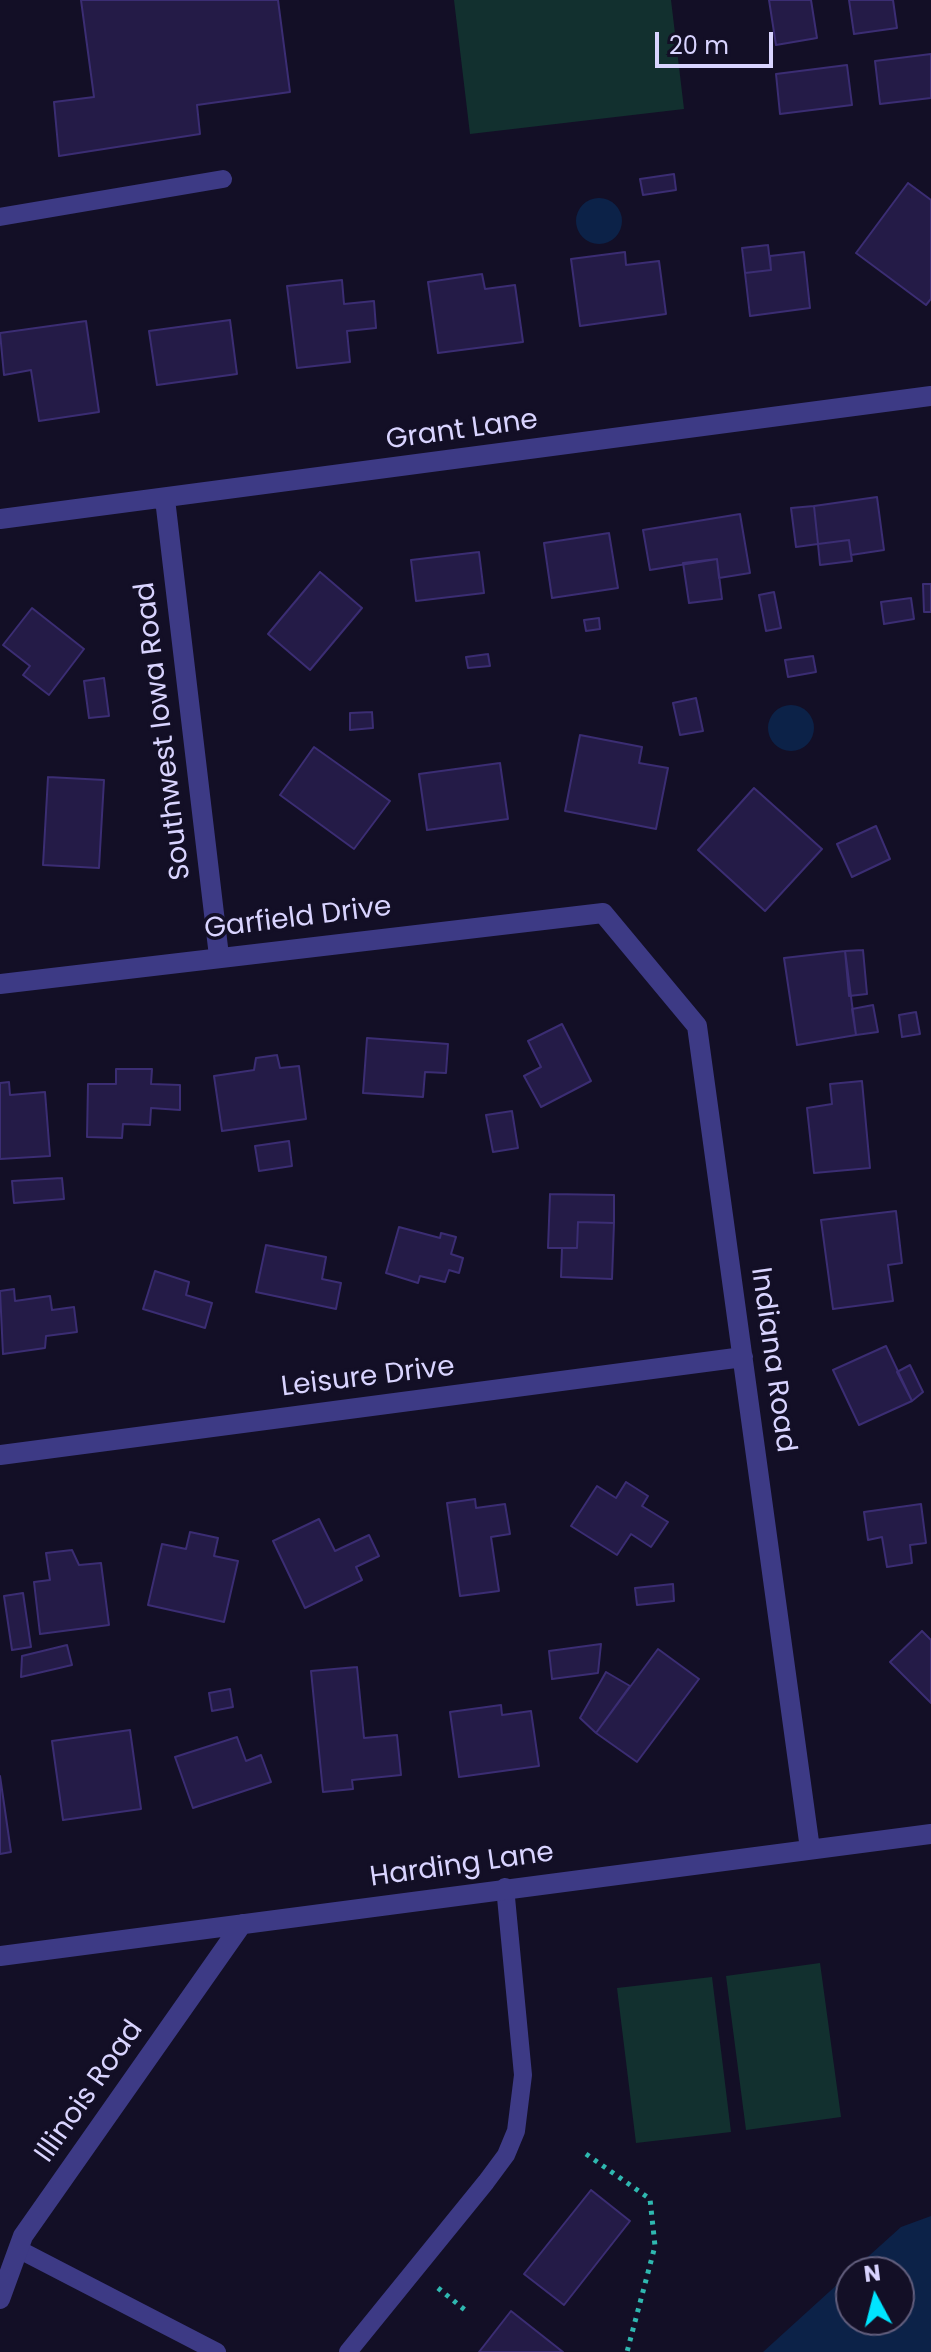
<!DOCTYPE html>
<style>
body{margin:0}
#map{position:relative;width:931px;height:2352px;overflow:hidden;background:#130f26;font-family:Poppins,sans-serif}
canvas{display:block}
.north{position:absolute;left:835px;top:2256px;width:80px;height:80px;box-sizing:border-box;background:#130f26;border:2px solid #625e7d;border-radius:50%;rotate:353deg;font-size:22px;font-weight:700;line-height:32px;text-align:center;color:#d9d4ff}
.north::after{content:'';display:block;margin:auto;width:28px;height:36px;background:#00e5ff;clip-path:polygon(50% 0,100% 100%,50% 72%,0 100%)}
.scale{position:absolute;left:655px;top:32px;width:118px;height:36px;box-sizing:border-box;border:4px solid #d9d4ff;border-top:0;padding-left:10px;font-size:24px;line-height:28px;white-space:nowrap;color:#d9d4ff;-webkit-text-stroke:6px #130f26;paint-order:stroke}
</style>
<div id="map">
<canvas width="931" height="2352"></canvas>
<div class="north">N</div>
<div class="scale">20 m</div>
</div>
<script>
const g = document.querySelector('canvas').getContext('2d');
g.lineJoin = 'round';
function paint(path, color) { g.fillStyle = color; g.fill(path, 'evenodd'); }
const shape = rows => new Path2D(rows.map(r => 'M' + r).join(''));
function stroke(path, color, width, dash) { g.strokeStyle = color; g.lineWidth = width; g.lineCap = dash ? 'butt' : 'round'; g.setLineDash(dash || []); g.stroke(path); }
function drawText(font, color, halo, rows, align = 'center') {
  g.font = font + ' Poppins,sans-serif'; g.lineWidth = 7; g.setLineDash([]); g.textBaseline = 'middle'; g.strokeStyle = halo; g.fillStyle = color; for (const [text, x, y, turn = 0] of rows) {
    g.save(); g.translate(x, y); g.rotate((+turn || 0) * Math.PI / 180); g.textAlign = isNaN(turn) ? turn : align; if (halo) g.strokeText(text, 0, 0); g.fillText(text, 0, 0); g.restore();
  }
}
paint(shape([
 [454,0,671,0,684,109,470,134],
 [820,1963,841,2117,746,2130,726,1976],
 [712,1977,731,2132,636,2143,617,1988]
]), '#12302f');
paint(shape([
 '576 221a23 23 0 1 1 46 0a23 23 0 1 1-46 0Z',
 '768 728a23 23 0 1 1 46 0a23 23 0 1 1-46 0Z',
 [931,2216,931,2352,763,2352,851,2272,851,2320,899,2320,899,2272,851,2272,901,2227]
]), '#0c2248');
const building = shape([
 [81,0,278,0,290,92,197,105,200,134,59,156,54,102,94,97,81,0],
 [769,0,811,0,817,38,776,45,769,0],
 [849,0,893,0,897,28,854,34,849,0],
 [931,54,931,98,880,104,875,61,931,54],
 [847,65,852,105,780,114,776,74,847,65],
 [674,174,676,190,643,195,640,179,674,174],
 [908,183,931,200,931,299,926,305,856,253,908,183],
 [768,245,771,270,745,273,742,248,768,245],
 [625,252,626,265,659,261,666,314,580,326,571,259,625,252],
 [804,252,810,308,750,316,745,273,771,270,770,256,804,252],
 [482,274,485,289,515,285,523,342,438,353,428,282,482,274],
 [342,280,344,304,374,301,376,328,347,331,350,362,297,368,287,286,342,280],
 [230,320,237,374,157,385,149,331,230,320],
 [86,321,99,412,39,421,31,370,4,375,0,333,86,321],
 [877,497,884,550,851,555,849,540,818,544,814,506,877,497],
 [814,506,818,544,796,547,791,508,814,506],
 [740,514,750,573,719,578,717,559,650,570,643,530,740,514],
 [609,533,618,588,552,598,544,543,609,533],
 [849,540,852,561,820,565,818,544,849,540],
 [479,552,484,593,416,601,411,560,479,552],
 [717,559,722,599,689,603,683,563,717,559],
 [320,572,362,608,310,670,268,634,320,572],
 [923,584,931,584,931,612,924,612,923,584],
 [774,592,781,628,766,631,759,595,774,592],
 [911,598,914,619,884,624,881,602,911,598],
 [32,608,84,649,49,695,23,675,30,666,3,645,32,608],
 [599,618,600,629,586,631,584,620,599,618],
 [488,654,490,666,468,668,466,657,488,654],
 [813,656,816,672,788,677,785,660,813,656],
 [104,678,109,716,89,718,84,681,104,678],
 [696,698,703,731,680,735,673,703,696,698],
 [372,712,373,728,350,730,350,713,372,712],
 [580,735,642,747,639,763,668,768,656,829,565,811,580,735],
 [314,747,390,801,354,849,280,795,314,747],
 [500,763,508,819,427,830,419,774,500,763],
 [48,777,104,780,99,868,43,865,48,777],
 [754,788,822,849,765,911,698,850,754,788],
 [876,826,890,859,852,877,837,844,876,826],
 [863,950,867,994,849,996,845,951,863,950],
 [845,951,856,1035,797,1045,784,958,845,951],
 [873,1005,878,1032,856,1035,852,1009,873,1005],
 [916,1012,920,1034,902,1037,899,1015,916,1012],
 [562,1024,591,1081,541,1107,524,1076,541,1067,528,1041,562,1024],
 [367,1038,448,1044,446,1073,425,1072,423,1097,363,1093,367,1038],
 [277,1055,280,1068,299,1066,306,1119,222,1131,214,1076,254,1070,256,1058,277,1055],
 [116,1069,152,1069,151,1084,180,1085,180,1110,151,1108,150,1125,123,1124,122,1138,87,1137,88,1084,116,1084,116,1069],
 [862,1081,870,1168,814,1173,807,1108,832,1104,830,1084,862,1081],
 [9,1082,10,1095,45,1092,50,1156,0,1159,0,1083,9,1082],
 [512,1111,518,1148,493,1152,486,1115,512,1111],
 [289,1141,292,1166,259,1171,255,1146,289,1141],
 [62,1178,64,1199,14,1203,12,1181,62,1178],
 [550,1194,614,1195,614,1223,578,1222,577,1248,548,1248,550,1194],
 [896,1211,902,1263,888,1265,893,1301,833,1309,821,1220,896,1211],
 [578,1222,614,1223,612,1279,561,1277,562,1248,577,1248,578,1222],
 [399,1227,440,1238,441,1233,456,1237,451,1254,463,1258,459,1273,449,1270,445,1282,420,1276,418,1283,386,1273,399,1227],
 [266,1245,326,1257,322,1279,341,1283,336,1309,256,1292,266,1245],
 [155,1271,189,1282,186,1295,212,1303,205,1328,143,1309,155,1271],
 [14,1289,15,1301,50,1296,52,1310,74,1307,77,1332,46,1336,45,1348,3,1354,0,1291,14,1289],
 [886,1346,912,1401,859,1425,833,1370,886,1346],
 [910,1365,923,1392,912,1401,897,1372,910,1365],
 [626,1482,648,1496,642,1506,668,1522,651,1547,631,1534,617,1555,571,1526,597,1486,616,1498,626,1482],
 [475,1499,476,1508,505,1504,510,1534,491,1537,499,1591,460,1596,447,1503,475,1499],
 [921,1504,926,1543,910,1545,912,1563,887,1567,882,1537,868,1540,864,1512,921,1504],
 [319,1519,335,1551,369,1535,379,1556,356,1567,362,1580,305,1608,273,1541,319,1519],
 [190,1532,218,1538,214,1556,238,1561,224,1622,148,1605,162,1544,186,1549,190,1532],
 [72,1550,79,1565,101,1563,109,1625,40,1634,34,1582,50,1580,46,1553,72,1550],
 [673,1584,674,1601,637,1605,635,1588,673,1584],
 [23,1593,31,1647,12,1650,4,1596,23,1593],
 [922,1631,931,1640,931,1703,890,1662,922,1631],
 [601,1644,598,1673,552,1679,549,1651,601,1644],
 [67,1645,72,1665,21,1677,22,1656,67,1645],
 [658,1649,699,1679,637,1762,596,1733,658,1649],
 [357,1667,364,1738,397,1735,401,1775,352,1780,353,1789,323,1792,311,1671,357,1667],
 [606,1672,630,1686,596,1733,580,1718,606,1672],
 [230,1689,233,1707,212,1711,209,1693,230,1689],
 [501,1705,502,1715,531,1711,539,1766,459,1777,450,1712,501,1705],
 [130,1730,141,1809,63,1820,52,1741,130,1730],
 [237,1737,246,1761,261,1755,271,1782,193,1808,175,1757,237,1737],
 [0,1776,11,1852,0,1854,0,1776],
 [591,2190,630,2221,564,2305,524,2274,591,2190],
 [511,2311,563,2352,479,2352,511,2311]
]);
paint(building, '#241b47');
stroke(building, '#3b2d73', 2);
stroke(shape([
 [586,2154,650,2199,655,2246,627,2352],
 [438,2288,465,2310]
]), '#2fb8b0', 5, [4, 6]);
stroke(shape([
 [0,217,223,179],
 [18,2249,217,2352],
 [348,2352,486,2182,506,2155,516,2131,523,2075,505,1887]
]), '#3d3a85', 18);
stroke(shape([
 [165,499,219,956],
 [0,519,931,396],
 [0,984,603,913,697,1026,810,1849],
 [0,1455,743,1357],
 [0,1956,931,1834],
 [0,2299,23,2236,242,1924]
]), '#3d3a85', 20);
drawText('28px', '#d9d4ff', '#130f26', [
 ["Grant Lane",462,431,-8],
 ["Southwest Iowa Road",164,731,-97],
 ["Garfield Drive",298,919,-7],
 ["Indiana Road",772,1360,82],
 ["Leisure Drive",368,1378,-7],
 ["Harding Lane",462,1866,-8],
 ["Illinois Road",90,2092,-55]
]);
</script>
